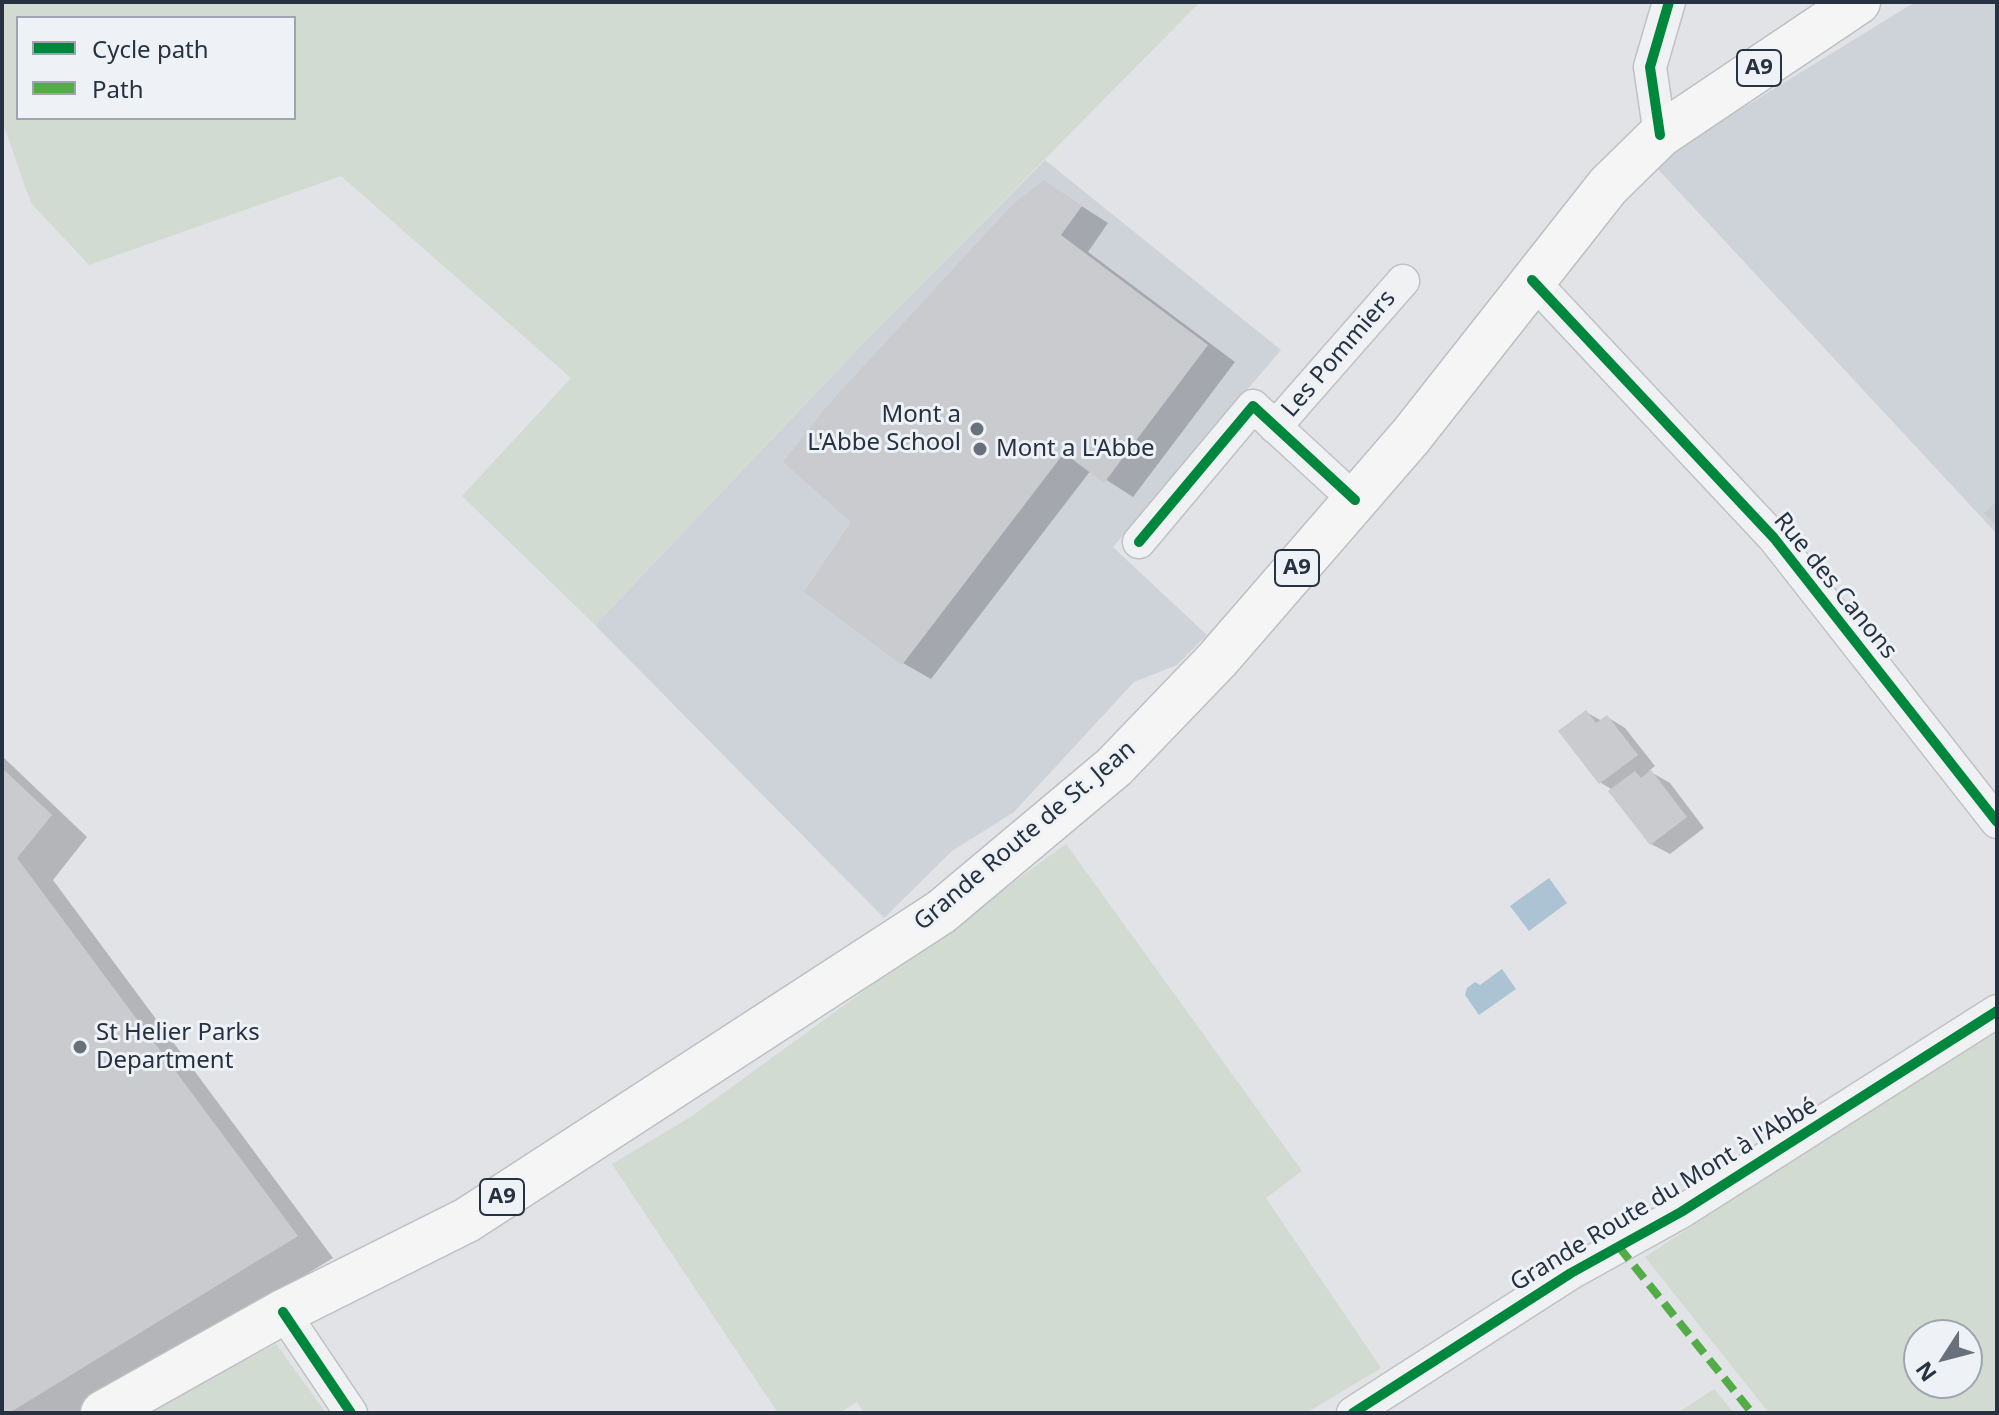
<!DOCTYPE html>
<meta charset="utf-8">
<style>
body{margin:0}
#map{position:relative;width:1999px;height:1415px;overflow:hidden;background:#e1e3e6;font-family:"Noto Sans",sans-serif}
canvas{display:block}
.frame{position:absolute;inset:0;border:4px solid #263241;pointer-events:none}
.legend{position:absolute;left:16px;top:16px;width:280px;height:104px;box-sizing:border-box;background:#eef2f7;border:2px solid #9ea5ae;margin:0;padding:10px 14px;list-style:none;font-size:24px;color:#263241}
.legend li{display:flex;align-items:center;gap:16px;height:40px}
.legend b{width:40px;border:2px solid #9ea5ae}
.north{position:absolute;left:1903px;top:1319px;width:80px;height:80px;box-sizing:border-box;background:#eef2f7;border:2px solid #9ea5ae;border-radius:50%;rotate:234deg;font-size:22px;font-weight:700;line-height:32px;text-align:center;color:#263241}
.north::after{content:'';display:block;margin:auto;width:28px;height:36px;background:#67707b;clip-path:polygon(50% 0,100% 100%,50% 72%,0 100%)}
</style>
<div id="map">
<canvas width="1999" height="1415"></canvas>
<div class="frame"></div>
<ul class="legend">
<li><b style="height:10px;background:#00873e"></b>Cycle path</li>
<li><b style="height:10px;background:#53ac46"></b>Path</li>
</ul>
<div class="north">N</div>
</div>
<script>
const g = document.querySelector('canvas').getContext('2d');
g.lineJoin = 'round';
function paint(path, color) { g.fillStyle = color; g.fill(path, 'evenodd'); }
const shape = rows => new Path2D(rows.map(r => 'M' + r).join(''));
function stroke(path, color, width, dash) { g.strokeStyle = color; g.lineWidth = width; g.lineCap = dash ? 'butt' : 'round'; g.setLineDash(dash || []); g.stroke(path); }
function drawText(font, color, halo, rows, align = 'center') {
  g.font = font + ' "Noto Sans",sans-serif'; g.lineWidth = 6; g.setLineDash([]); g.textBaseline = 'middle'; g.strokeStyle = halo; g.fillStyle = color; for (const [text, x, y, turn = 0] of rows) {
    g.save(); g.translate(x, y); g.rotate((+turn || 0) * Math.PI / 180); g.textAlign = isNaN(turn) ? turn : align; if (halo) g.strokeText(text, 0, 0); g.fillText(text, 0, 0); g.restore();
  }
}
paint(shape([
 [1915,2,1997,2,1997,534,1656,167,1694,138],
 [1045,160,1281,350,1113,547,1207,635,1177,665,1134,682,1014,812,952,851,884,918,595,625,871,335]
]), '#ced3da');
paint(shape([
 [2,2,1200,2,871,335,595,625,462,496,571,378,341,176,89,265,31,203,2,121],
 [18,18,294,18,294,118,18,118],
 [1066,844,1302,1171,1266,1198,1381,1368,1306,1413,864,1413,857,1402,839,1413,778,1413,612,1164,689,1118],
 [1997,1025,1997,1413,1769,1413,1645,1257],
 [1919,1335,1967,1335,1967,1383,1919,1383],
 [276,1344,326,1413,143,1413],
 [1714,1389,1734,1413,1677,1413]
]), '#d2dbd1');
paint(shape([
 [1549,878,1567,903,1529,931,1510,906],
 [1502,969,1516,989,1479,1015,1465,995,1467,988,1475,982,1480,985]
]), '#acc3d4');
paint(shape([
 [1044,182,1108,223,1088,252,1235,362,1133,497,1091,470,931,679,903,663,853,521],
 [1586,712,1602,721,1607,717,1625,728,1655,766,1649,771,1670,783,1704,828,1670,854,1651,844,1613,790,1601,783],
 [2,756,87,837,53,880,333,1258,80,1413,2,1413]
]), '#0003');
paint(shape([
 [1044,180,1082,206,1061,235,1208,345,1104,483,1064,453,902,665,804,592,851,522,783,462,828,405,1012,205],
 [1997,501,1997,527,1984,513],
 [1586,710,1596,723,1607,715,1638,755,1599,784,1558,731],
 [2,768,52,815,17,858,298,1236,9,1413,2,1413],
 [1651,770,1687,817,1650,845,1608,791,1635,771,1641,778]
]), '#c9cbce');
const minor = shape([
 [1660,135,1650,67,1669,2],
 [1532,280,1774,538,1997,822],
 [1275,427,1403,281],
 [1139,542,1253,406,1355,500],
 [283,1312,351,1413],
 [1353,1413,1571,1273,1681,1212,1997,1011]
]);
const primary = shape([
 [103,1413,283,1312,467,1220,941,912,1114,767,1217,660,1411,436,1608,186,1660,135,1858,2]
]);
stroke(minor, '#bfc1c4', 35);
stroke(primary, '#bcc0c4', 47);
stroke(minor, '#f0f1f3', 32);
stroke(primary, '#f5f5f6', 44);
stroke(shape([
 [1619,1247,1752,1413]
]), '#53ac46', 8, [16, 8]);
stroke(shape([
 [1660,135,1650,67,1669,2],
 [1532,280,1774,538,1997,822],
 [1139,542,1253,406,1355,500],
 [283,1312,351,1413],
 [1353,1413,1571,1273,1681,1212,1997,1011]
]), '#00873e', 10);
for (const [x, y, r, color] of [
 [977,429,8,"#67707b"],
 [980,449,8,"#67707b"],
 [80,1047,8,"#67707b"]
]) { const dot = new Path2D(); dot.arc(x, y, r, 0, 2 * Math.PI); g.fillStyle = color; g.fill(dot); stroke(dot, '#eef2f7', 3); }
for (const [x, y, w] of [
 [1759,68,44],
 [1297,568,44],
 [502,1197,44]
]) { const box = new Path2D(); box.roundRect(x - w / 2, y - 18, w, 36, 6); g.fillStyle = '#eef2f7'; g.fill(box); stroke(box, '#263241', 2); }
drawText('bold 22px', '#263241', null, [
 ["A9",1759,68],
 ["A9",1297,568],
 ["A9",502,1197]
]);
drawText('24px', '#263241', '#eef2f7', [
 ["Les Pommiers",1339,354,-49],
 ["Rue des Canons",1835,586,51],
 ["Grande Route de St. Jean",1025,836,-40],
 ["Grande Route du Mont à l'Abbé",1664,1195,-31]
]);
drawText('24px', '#263241', '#eef2f7', [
 ["Mont a",961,415,"right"],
 ["L'Abbe School",961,443,"right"],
 ["Mont a L'Abbe",996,449],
 ["St Helier Parks",96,1033],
 ["Department",96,1061]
], 'left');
</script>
